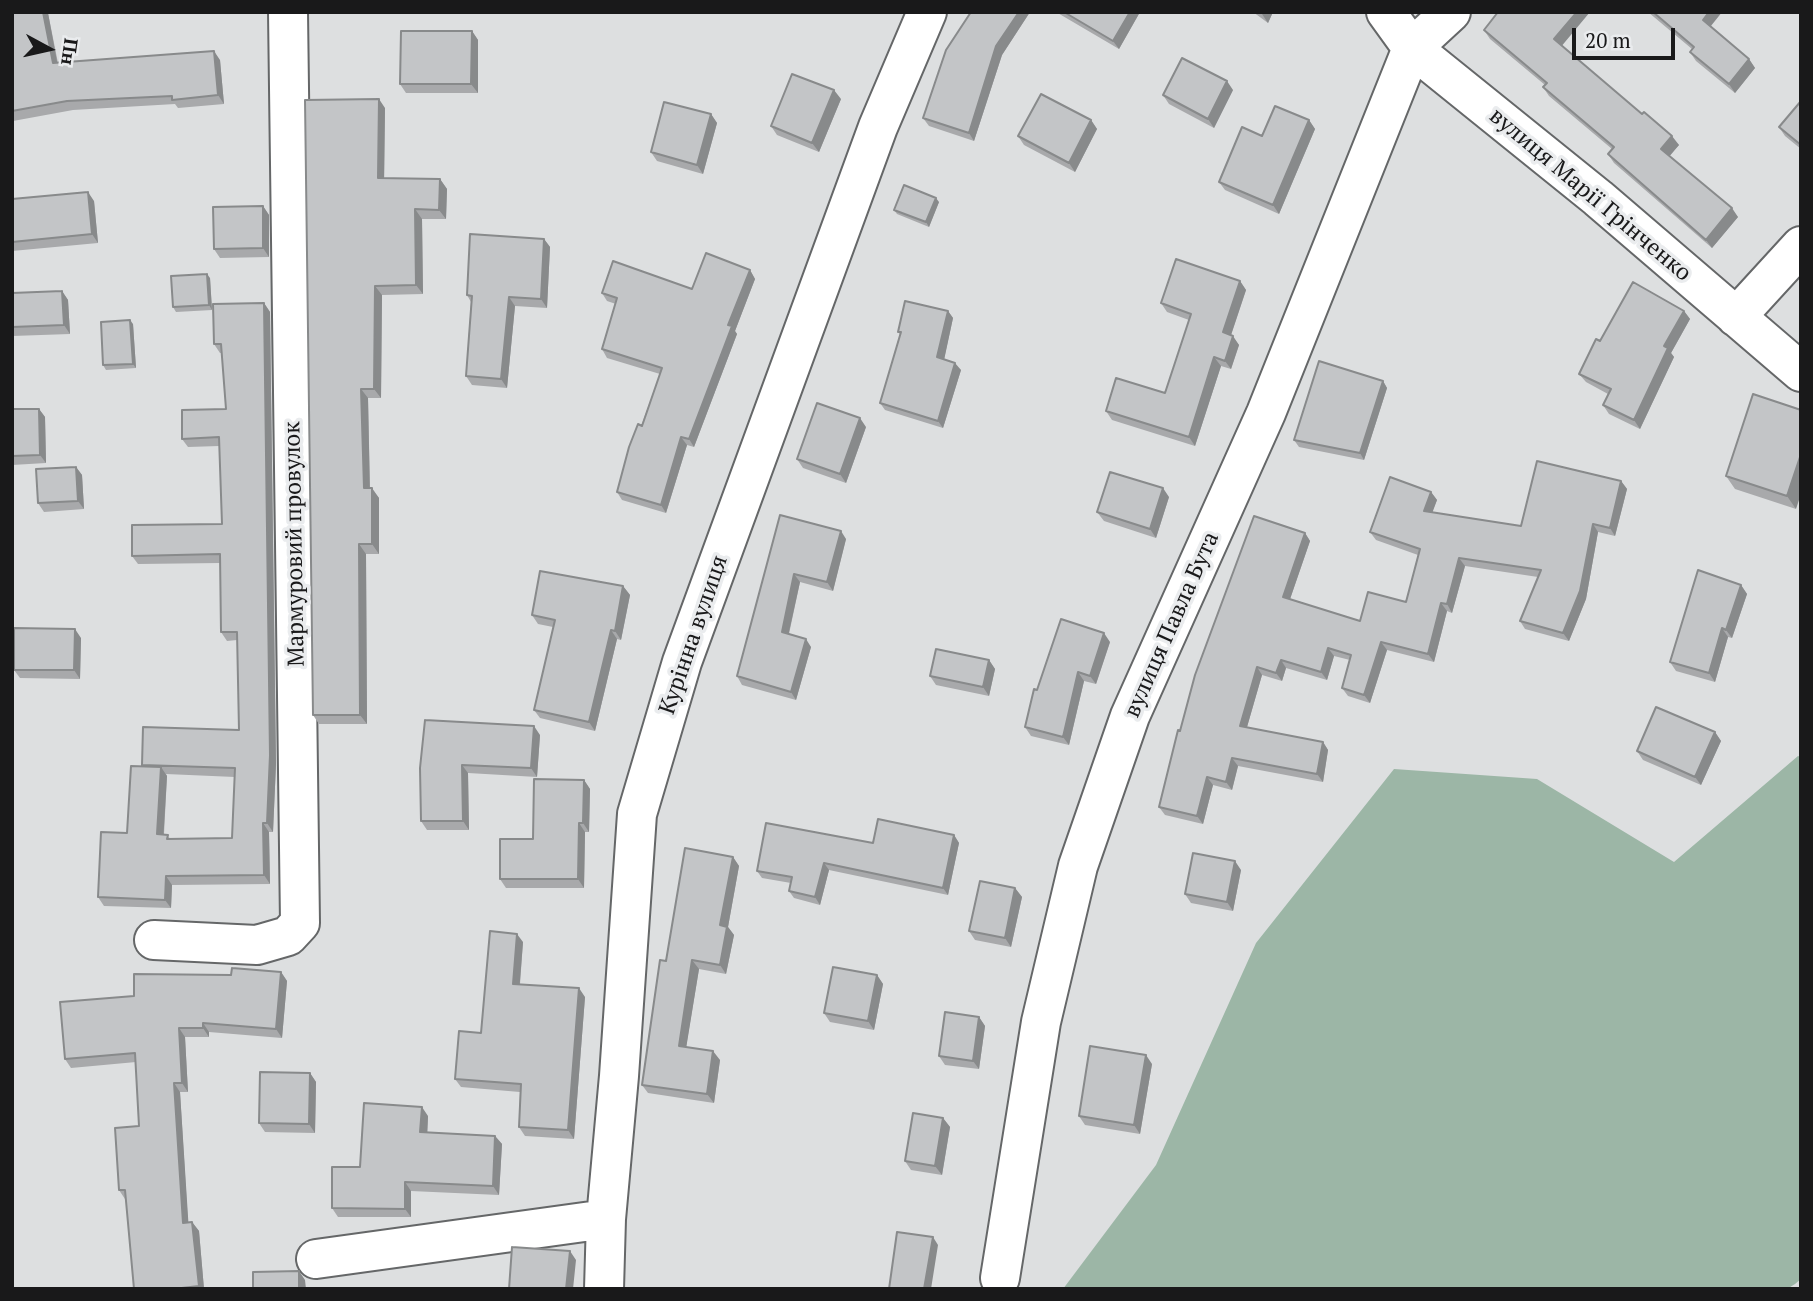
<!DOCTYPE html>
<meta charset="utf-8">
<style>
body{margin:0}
#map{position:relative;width:1813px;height:1301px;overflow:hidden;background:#dddfe0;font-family:"PT Serif",serif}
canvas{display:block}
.frame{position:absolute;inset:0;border:14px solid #19191a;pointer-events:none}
.north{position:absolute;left:14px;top:14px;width:70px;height:70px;-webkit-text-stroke:5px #eaecee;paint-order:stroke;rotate:98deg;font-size:19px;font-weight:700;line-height:28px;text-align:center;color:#19191a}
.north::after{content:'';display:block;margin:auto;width:24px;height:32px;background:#19191a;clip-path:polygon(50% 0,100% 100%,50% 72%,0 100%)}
.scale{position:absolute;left:1572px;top:28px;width:103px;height:32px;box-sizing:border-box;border:4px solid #19191a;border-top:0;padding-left:9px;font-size:21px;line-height:24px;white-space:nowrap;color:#19191a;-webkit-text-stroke:5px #eaecee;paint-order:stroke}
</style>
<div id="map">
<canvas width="1813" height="1301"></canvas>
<div class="frame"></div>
<div class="north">Пн</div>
<div class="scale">20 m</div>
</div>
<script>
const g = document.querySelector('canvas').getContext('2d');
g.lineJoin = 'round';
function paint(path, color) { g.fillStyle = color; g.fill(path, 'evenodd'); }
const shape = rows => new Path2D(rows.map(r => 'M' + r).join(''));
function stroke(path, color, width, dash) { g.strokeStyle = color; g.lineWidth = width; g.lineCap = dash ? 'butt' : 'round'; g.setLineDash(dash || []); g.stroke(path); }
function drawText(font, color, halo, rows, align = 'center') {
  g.font = font + ' "PT Serif",serif'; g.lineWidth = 7; g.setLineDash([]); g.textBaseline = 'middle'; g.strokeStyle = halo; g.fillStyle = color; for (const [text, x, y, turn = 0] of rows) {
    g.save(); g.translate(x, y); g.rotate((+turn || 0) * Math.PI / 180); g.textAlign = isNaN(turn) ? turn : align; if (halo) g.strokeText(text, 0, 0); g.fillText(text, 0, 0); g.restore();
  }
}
paint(shape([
 [1798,756,1801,757,1801,1279,1795,1284,1787,1289,1063,1289,1156,1165,1256,943,1394,769,1537,779,1674,862]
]), '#9cb6a6');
const street = shape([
 [1386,12,1412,48,1598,198,1801,372],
 [1736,317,1801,246],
 [154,940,257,945,288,936,300,923,288,12],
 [316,1259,606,1219],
 [1000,1278,1041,1022,1078,866,1130,716,1266,413,1412,48,1451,12],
 [604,1289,606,1219,619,1076,637,814,682,662,878,127,927,12]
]);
stroke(street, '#656768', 42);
stroke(street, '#fff', 38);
paint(shape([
 [12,12,53,12,48,13,58,63,220,60,224,104,178,108,175,104,73,110,13,121],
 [153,12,173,12,154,14],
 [971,12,1030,12,1002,55,974,141,929,126,923,118],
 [1056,12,1140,12,1119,49],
 [1253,12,1273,12,1268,23],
 [1648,12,1722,12,1711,26,1749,59,1755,68,1735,93,1696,61,1690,52,1692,49],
 [1484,30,1562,46,1679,145,1669,156,1738,217,1712,248,1614,163,1608,154,1612,149,1549,96,1543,87,1545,85,1490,39],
 [472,31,478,40,478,93,406,93,400,84],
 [1233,90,1214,128,1169,104,1163,95],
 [841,99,819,152,777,135,771,126],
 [1801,101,1801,149,1785,136,1779,127],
 [385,108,384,178,440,179,447,189,446,219,422,219,423,294,382,295,381,398,368,398,370,488,379,498,379,554,366,554,367,724,319,724,313,715],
 [711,114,717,123,703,174,657,161,651,152],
 [1091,120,1097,129,1075,172,1024,145,1018,136],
 [1309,120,1315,129,1279,214,1225,190,1219,182,1262,136],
 [12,199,94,201,98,243,12,251],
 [939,202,929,227,897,214,894,210],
 [263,206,269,215,269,257,220,258,214,249],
 [544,239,550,247,547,308,515,306,507,388,472,385,466,376,471,302,467,295],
 [750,270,755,279,735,331,737,334,694,447,687,445,666,513,622,500,617,492,660,374,607,358,602,349,616,304,607,301,602,293,692,289],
 [210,278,212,310,176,312,173,307],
 [1240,281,1246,290,1231,335,1239,345,1231,369,1221,366,1195,446,1112,420,1106,411,1165,393,1189,320,1167,312,1161,303],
 [62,291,68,300,70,334,12,336,12,293],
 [264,303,270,312,276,764,273,832,269,832,270,884,172,885,171,908,104,906,98,897,127,833,143,766,142,765,239,730,237,640,227,641,221,632,220,563,138,564,132,556,222,524,219,446,188,447,182,439,226,409,222,353,220,353,214,344],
 [166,774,235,777,232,838,171,839,164,834,167,776],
 [948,311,953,318,944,359,961,370,943,428,885,410,880,403,900,334,898,332],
 [1684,311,1690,319,1671,353,1674,357,1640,429,1609,414,1603,405,1608,394,1586,382,1579,374,1600,341],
 [133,324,136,368,106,370,103,365],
 [1383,381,1387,388,1364,460,1299,447,1294,440],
 [1753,394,1796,509,1735,489,1726,476],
 [12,409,39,409,45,417,46,463,12,465],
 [866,427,846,483,803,468,797,459],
 [76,467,82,475,84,509,44,512,38,503],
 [1621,481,1627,489,1615,536,1598,532,1586,599,1569,641,1525,629,1520,621,1538,577,1465,566,1452,613,1447,611,1434,662,1387,650,1370,703,1348,696,1342,688,1350,660,1334,656,1327,680,1286,668,1282,681,1262,675,1247,727,1323,742,1328,750,1323,782,1238,766,1232,790,1213,785,1203,824,1165,815,1159,807,1180,731,1305,533,1310,541,1290,599,1360,621,1406,602,1418,555,1376,540,1370,532,1431,492,1437,500,1432,512,1521,526],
 [1169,497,1156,538,1104,521,1097,512],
 [780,515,846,539,833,591,800,582,789,634,811,647,796,700,742,685,737,676],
 [1741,585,1747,594,1732,638,1728,637,1715,682,1676,671,1670,662],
 [623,586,630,595,621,640,617,639,595,731,540,718,534,710,553,627,538,624,532,615],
 [81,638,80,679,20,678,14,670],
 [1110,642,1096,684,1084,681,1069,745,1031,736,1025,727,1037,690],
 [989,660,995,669,989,696,936,685,930,676],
 [1715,732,1721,741,1701,785,1643,760,1637,751],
 [540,735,537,777,468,773,469,830,427,830,421,821,420,768],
 [584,780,590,789,589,832,585,832,584,888,506,888,500,879],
 [954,835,959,843,948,895,829,870,820,905,794,898,789,891,791,883,762,878,757,871,873,843],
 [733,857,739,866,728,927,734,935,726,974,699,969,686,1047,720,1060,714,1103,648,1093,642,1085],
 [1241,870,1233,911,1191,903,1185,894],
 [1015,888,1022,897,1011,947,975,940,969,931],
 [523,942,520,984,585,997,574,1139,525,1136,519,1127,520,1092,461,1087,455,1079,481,1033],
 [281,972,287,981,282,1038,209,1032,209,1037,185,1037,188,1092,180,1092,188,1223,192,1222,199,1231,204,1289,134,1289,126,1199,125,1199,119,1190,139,1126,136,1062,71,1068,65,1059,231,975],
 [877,975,883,984,874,1030,830,1022,824,1013],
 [979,1017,985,1026,979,1069,945,1065,939,1056],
 [1152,1064,1140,1134,1085,1125,1079,1116],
 [310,1073,316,1082,315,1133,265,1132,259,1123],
 [428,1116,427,1133,495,1136,502,1144,499,1195,411,1191,411,1217,338,1217,332,1208,360,1167],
 [943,1118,950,1127,942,1175,911,1170,905,1161]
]), '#a8a9ab');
paint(shape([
 [43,12,48,13,59,72,53,63],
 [1019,12,1030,12,1002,55,974,141,969,133,996,46],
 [1130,12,1140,12,1119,49,1113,41],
 [1263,12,1273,12,1268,23,1262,14],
 [1577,12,1590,12,1560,48,1554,39],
 [1709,12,1722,12,1709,28,1703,20],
 [472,31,478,40,478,93,471,84],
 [214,51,220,60,224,104,218,95],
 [1749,59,1755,68,1735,93,1729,84],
 [1227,81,1233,90,1214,128,1208,119],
 [834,90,841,99,819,152,812,143],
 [379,99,385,108,384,187,378,178],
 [711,114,717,123,703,174,697,165],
 [1091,120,1097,129,1075,172,1069,163],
 [1309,120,1315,129,1279,214,1273,205],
 [1672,136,1679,145,1668,158,1661,149],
 [440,179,447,189,446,219,439,210],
 [88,192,94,201,98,243,92,234],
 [936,198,939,202,929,227,926,222],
 [263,206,269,215,269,257,263,248],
 [1732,208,1738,217,1712,248,1706,240],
 [415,209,422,219,423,294,416,285],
 [544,239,550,247,547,308,541,299],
 [750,270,755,279,735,331,737,334,694,447,689,439,728,325],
 [207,274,210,278,212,310,209,305],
 [1240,281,1246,290,1229,341,1223,332],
 [375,286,382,295,381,398,374,389],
 [62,291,68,300,70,334,64,325],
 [509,297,515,306,507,388,501,379],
 [264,303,270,312,276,764,273,832,267,823],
 [948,311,953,318,943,365,937,357],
 [1684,311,1690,319,1671,353,1674,357,1640,429,1634,420,1664,346],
 [130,320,133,324,136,368,133,364],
 [1233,336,1239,345,1231,369,1225,361],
 [1214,357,1221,366,1195,446,1189,437],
 [955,363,961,370,943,428,938,421],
 [1383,381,1387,388,1364,460,1360,453],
 [361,389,368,398,370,498,364,488],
 [39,409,45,417,46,463,40,455],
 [860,418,866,427,846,483,840,474],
 [681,437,687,445,666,513,661,505],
 [1801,454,1801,494,1796,509,1787,496],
 [76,467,82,475,84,509,78,501],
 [1621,481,1627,489,1615,536,1610,528],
 [372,488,379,498,379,554,372,544],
 [1163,488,1169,497,1156,538,1150,529],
 [1431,492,1437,500,1430,519,1424,511],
 [1593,524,1598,532,1586,599,1569,641,1563,633],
 [841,531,846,539,833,591,827,582],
 [1305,533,1310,541,1288,605,1283,597],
 [359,544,366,554,367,724,360,715],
 [1459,558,1465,566,1452,613,1447,604],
 [794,574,800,582,787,641,782,632],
 [1741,585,1747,594,1732,638,1726,630],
 [623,586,630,595,621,640,615,631],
 [1441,603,1447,611,1434,662,1428,654],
 [1722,628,1728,637,1715,682,1709,673],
 [75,629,81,638,80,679,74,670],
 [611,630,617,639,595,731,589,722],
 [1104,633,1110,642,1096,684,1090,676],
 [806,639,811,647,796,700,791,692],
 [1381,642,1387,650,1370,703,1364,695],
 [1328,648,1334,656,1327,680,1321,672],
 [989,660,995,669,989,696,983,687],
 [1281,660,1286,668,1282,681,1276,673],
 [1257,667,1262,675,1245,734,1240,726],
 [1078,672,1084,681,1069,745,1063,737],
 [534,726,540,735,537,777,531,768],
 [1715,732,1721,741,1701,785,1695,777],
 [1323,742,1328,750,1323,782,1317,774],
 [1232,758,1238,766,1232,790,1226,782],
 [462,765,468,773,469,830,463,821],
 [161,767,167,776,163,843,157,834],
 [1207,777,1213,785,1203,824,1197,816],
 [584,780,590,789,589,832,583,823],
 [263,823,269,832,270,884,264,875],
 [579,823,585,832,584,888,578,879],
 [954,835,959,843,948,895,943,888],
 [733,857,739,866,728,927,734,935,726,974,720,965,720,925],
 [1235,861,1241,870,1233,911,1227,902],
 [824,863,829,870,820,905,815,897],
 [166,876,172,885,171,908,165,900],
 [1015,888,1022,897,1011,947,1005,938],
 [517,934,523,942,519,993,513,984],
 [692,960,699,969,685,1055,679,1046],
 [281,972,287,981,282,1038,276,1029],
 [877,975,883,984,874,1030,868,1021],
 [579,988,585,997,574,1139,568,1130],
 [979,1017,985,1026,979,1069,973,1061],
 [203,1023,209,1032,209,1037,203,1028],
 [179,1028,185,1037,188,1092,182,1083],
 [713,1051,720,1060,714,1103,707,1094],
 [1146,1055,1152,1064,1140,1134,1134,1125],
 [310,1073,316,1082,315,1133,309,1124],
 [174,1083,180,1092,189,1232,183,1223],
 [422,1107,428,1116,427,1141,420,1132],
 [943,1118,950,1127,942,1175,935,1166],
 [495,1136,502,1144,499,1195,493,1186],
 [405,1182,411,1191,411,1217,405,1209],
 [192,1222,199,1231,204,1289,200,1289,199,1286],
 [933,1237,938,1245,931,1289,924,1289],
 [570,1251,576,1260,573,1289,566,1289],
 [299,1271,305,1280,306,1289,299,1289]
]), '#888a8b');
const building = shape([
 [12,12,43,12,53,63,214,51,218,95,172,100,172,96,67,101,12,111,12,12],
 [971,12,1019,12,996,46,969,133,923,118,946,50,971,12],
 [1064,12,1130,12,1113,41,1064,12],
 [1498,12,1577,12,1554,39,1642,114,1644,112,1672,136,1661,149,1732,208,1706,240,1608,154,1614,147,1543,87,1547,83,1484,30,1498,12],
 [1653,12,1709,12,1703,20,1749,59,1729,84,1690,52,1694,47,1653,12],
 [401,31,472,31,471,84,400,84,401,31],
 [1182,58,1227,81,1208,119,1163,95,1182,58],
 [792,74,834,90,812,143,771,126,792,74],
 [1041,94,1091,120,1069,163,1018,136,1041,94],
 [379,99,378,178,440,179,439,210,415,209,416,285,375,286,374,389,361,389,364,488,372,488,372,544,359,544,360,715,313,715,305,100,379,99],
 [1801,101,1801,145,1779,127,1801,101],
 [664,102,711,114,697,165,651,152,664,102],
 [1275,106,1309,120,1273,205,1219,182,1242,127,1262,136,1275,106],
 [904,185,936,198,926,222,894,210,904,185],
 [88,192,92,234,12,242,12,199,88,192],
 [263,206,263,248,214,249,213,207,263,206],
 [470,234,544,239,541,299,509,297,501,379,466,376,472,296,467,295,470,234],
 [706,253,750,270,728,325,732,326,689,439,681,437,661,505,617,492,629,447,638,424,642,426,662,368,602,349,617,298,602,293,613,261,692,289,706,253],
 [1176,259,1240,281,1223,332,1233,336,1225,361,1214,357,1189,437,1106,411,1116,378,1165,393,1191,314,1161,303,1176,259],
 [207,274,209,305,173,307,171,276,207,274],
 [1633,282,1684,311,1664,346,1668,348,1634,420,1603,405,1611,389,1579,374,1596,339,1600,341,1633,282],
 [62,291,64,325,12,327,12,293,62,291],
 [905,301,948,311,937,357,955,363,938,421,880,403,901,332,898,332,905,301],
 [264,303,270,755,267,823,263,823,264,875,166,876,165,900,98,897,101,832,127,833,131,766,161,767,157,834,168,835,167,839,232,838,235,768,142,765,143,727,239,730,237,632,221,632,220,554,132,556,132,525,222,524,219,437,182,439,182,410,226,409,221,344,214,344,213,304,264,303],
 [130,320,133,364,103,365,101,322,130,320],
 [1319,361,1383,381,1360,453,1294,440,1319,361],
 [1753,394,1801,410,1801,454,1787,496,1726,476,1753,394],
 [817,403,860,418,840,474,797,459,817,403],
 [12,409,39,409,40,455,12,456,12,409],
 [1537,461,1621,481,1610,528,1593,524,1580,591,1563,633,1520,621,1541,570,1459,558,1447,604,1441,603,1428,654,1381,642,1364,695,1342,688,1351,655,1328,648,1321,672,1281,660,1276,673,1257,667,1240,726,1323,742,1317,774,1232,758,1226,782,1207,777,1197,816,1159,807,1178,730,1180,731,1195,675,1254,516,1305,533,1283,597,1360,621,1368,592,1406,602,1420,549,1370,532,1390,477,1431,492,1424,511,1521,526,1537,461],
 [76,467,78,501,38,503,36,469,76,467],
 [1110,472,1163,488,1150,529,1097,512,1110,472],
 [780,515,841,531,827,582,794,574,782,632,806,639,791,692,737,676,780,515],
 [1698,570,1741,585,1726,630,1722,628,1709,673,1670,662,1698,570],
 [540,571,623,586,615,631,611,630,589,722,534,710,555,620,532,615,540,571],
 [1061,619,1104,633,1090,676,1078,672,1063,737,1025,727,1034,689,1037,690,1061,619],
 [14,628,75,629,74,670,14,670,14,628],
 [936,649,989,660,983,687,930,676,936,649],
 [1656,707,1715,732,1695,777,1637,751,1656,707],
 [425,720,534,726,531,768,462,765,463,821,421,821,420,768,425,720],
 [534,779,584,780,583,823,579,823,578,879,500,879,500,839,533,839,534,779],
 [878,819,954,835,943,888,824,863,815,897,789,891,792,877,757,871,766,823,873,843,878,819],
 [685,848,733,857,720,925,727,927,720,965,692,960,679,1046,713,1051,707,1094,642,1085,660,960,666,961,685,848],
 [1193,853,1235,861,1227,902,1185,894,1193,853],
 [980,881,1015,888,1005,938,969,931,980,881],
 [490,931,517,934,513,984,579,988,568,1130,519,1127,521,1084,455,1079,459,1031,481,1033,490,931],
 [833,967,877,975,868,1021,824,1013,833,967],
 [232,968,281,972,276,1029,203,1023,203,1028,179,1028,182,1083,174,1083,183,1223,192,1222,199,1286,173,1289,134,1289,125,1190,119,1190,115,1128,139,1126,135,1053,65,1059,60,1002,134,996,134,974,231,975,232,968],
 [945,1012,979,1017,973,1061,939,1056,945,1012],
 [1090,1046,1146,1055,1134,1125,1079,1116,1090,1046],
 [260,1072,310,1073,309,1124,259,1123,260,1072],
 [364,1103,422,1107,420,1132,495,1136,493,1186,405,1182,405,1209,332,1208,332,1167,360,1167,364,1103],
 [913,1113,943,1118,935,1166,905,1161,913,1113],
 [897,1232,933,1237,924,1289,889,1289,897,1232],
 [512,1247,570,1251,566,1289,509,1289,512,1247],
 [299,1271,299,1289,253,1289,253,1272,299,1271]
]);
paint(building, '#c3c5c7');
stroke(building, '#888a8b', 2);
drawText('23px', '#19191a', '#eaecee', [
 ["вулиця Марії Грінченко",1590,195,40],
 ["Мармуровий провулок",295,544,-91],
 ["вулиця Павла Бута",1172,625,-66],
 ["Курінна вулиця",694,635,-71]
]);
</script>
